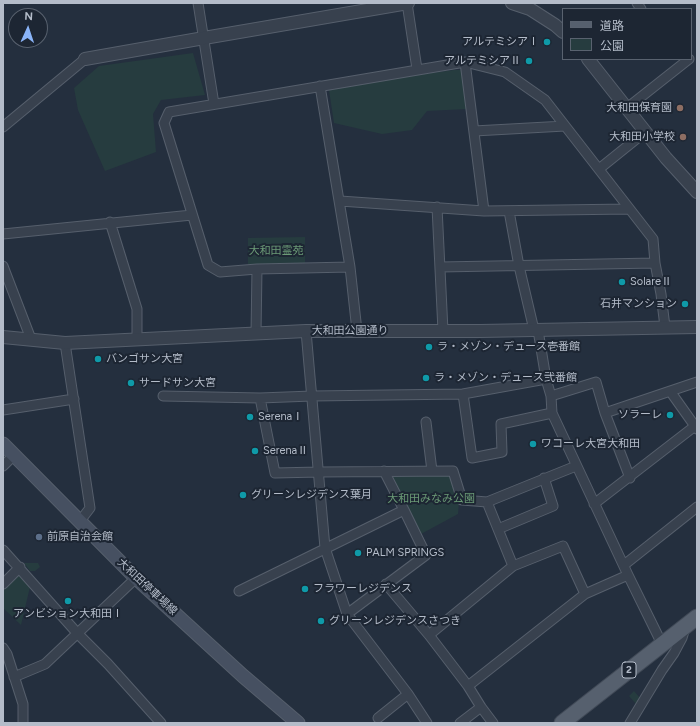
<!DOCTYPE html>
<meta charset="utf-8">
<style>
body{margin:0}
#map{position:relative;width:700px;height:726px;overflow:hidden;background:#242f3e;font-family:Figtree,"Noto Sans JP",sans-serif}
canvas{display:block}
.frame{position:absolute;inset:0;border:4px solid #b4bcc9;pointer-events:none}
.legend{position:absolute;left:562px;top:8px;width:130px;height:52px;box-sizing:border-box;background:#1d2633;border:1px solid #59626f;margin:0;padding:5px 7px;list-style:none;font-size:12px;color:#b4bcc9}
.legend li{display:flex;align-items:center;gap:8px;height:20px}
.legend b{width:20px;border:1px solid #59626f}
.north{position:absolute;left:8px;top:8px;width:40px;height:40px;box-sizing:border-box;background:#1d2633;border:1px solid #59626f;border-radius:50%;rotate:3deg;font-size:11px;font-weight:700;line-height:16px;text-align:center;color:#b4bcc9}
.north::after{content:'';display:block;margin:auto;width:14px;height:18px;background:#8ab4f8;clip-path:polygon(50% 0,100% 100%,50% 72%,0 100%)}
</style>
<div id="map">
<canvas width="700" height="726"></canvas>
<div class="frame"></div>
<ul class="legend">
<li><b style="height:5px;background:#56606e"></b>道路</li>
<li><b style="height:11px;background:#263c3f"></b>公園</li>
</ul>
<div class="north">N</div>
</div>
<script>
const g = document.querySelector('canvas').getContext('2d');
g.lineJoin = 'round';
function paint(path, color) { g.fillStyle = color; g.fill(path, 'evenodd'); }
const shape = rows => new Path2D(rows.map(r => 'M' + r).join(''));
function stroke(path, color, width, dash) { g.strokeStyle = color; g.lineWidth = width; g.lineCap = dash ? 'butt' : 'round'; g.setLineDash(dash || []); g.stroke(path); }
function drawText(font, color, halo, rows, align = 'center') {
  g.font = font + ' Figtree,"Noto Sans JP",sans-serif'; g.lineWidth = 4; g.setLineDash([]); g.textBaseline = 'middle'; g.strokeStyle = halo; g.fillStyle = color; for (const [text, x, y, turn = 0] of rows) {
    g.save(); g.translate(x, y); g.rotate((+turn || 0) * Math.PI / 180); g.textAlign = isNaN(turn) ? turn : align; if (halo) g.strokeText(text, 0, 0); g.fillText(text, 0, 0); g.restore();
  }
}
paint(shape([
 [193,53,205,95,161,100,153,114,156,152,105,171,78,110,74,88,99,66],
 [454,70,463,70,467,109,427,111,412,130,382,134,334,123,329,90,416,75],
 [305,237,305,264,248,264,248,238],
 [395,474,451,474,459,502,458,514,421,534,393,477],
 [24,563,38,563,40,567,35,571,30,571],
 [17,574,30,587,21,625,3,608,3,587],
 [634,691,640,698,636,704,629,696]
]), '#263c3f');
const minor = shape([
 [198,3,214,104],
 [407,3,417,69],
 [637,3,641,9],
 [465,62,505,72,545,100,653,239,655,263,661,294,665,327],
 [320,86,350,267,357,331],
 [627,108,689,59],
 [3,127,85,59],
 [474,131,565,126],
 [599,169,645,132],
 [340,201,484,211,629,209],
 [437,207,443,331],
 [509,211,519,266,534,330],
 [110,222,137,309,137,339],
 [3,234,192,215],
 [3,266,31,339],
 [350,267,257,269,220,272,208,265,164,123,169,112,465,62,484,211],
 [440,267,655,263],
 [538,330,546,379,551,396,552,413,628,575,662,644],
 [306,331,325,548,347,614,408,694,427,723],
 [256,333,257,269],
 [65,343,90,508,80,521],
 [546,379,463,394,472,458,502,452,501,424,552,413],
 [670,391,697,429],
 [163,396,260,398,275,473,319,472,453,471,462,500,487,502,576,466],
 [551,396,596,382,605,413,630,478],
 [260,398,312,396,463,394],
 [3,410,74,399],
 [605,413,697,382],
 [426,422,432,471],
 [3,466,14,455],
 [384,471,404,510],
 [487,502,513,566],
 [594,504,695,426],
 [498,529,553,506,544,478],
 [3,550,78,634,108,664,161,723],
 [624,565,697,507],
 [3,584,20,567],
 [386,584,429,635,513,566,563,546,585,594],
 [239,591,404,510,426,555,347,614],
 [429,635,468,686],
 [3,648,7,654,23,704,23,723],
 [14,677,45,664,136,578],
 [481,707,493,723],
 [378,718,408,694],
 [460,723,481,707,468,686,585,594,628,575],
 [630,723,662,670,674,653,682,638,685,628]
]);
const tertiary = shape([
 [512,3,530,9,555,25,563,32],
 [85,59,204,38,408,3],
 [588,59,666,158,697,192],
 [3,337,65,343,306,331,480,331,697,327]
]);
const secondary = shape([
 [3,444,136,578,243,676,298,723]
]);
const primary = shape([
 [562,723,697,617]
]);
stroke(minor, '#565f6c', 11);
stroke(tertiary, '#565f6c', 14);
stroke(secondary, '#565f6c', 15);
stroke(primary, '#414a57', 17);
stroke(minor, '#38414e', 9);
stroke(tertiary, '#38414e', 12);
stroke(secondary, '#465061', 13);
stroke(primary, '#56606e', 15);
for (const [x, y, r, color] of [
 [547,42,4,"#0f9aa8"],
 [529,61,4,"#0f9aa8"],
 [680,108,4,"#8d6e63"],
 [683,137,4,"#8d6e63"],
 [622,282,4,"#0f9aa8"],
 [685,304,4,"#0f9aa8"],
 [429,347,4,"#0f9aa8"],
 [98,359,4,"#0f9aa8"],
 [426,378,4,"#0f9aa8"],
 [131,383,4,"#0f9aa8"],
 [670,415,4,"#0f9aa8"],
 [250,417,4,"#0f9aa8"],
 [533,444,4,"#0f9aa8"],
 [255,451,4,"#0f9aa8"],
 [243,495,4,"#0f9aa8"],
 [39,537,4,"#5c6f8a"],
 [358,553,4,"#0f9aa8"],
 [305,589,4,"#0f9aa8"],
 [68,601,4,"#0f9aa8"],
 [321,621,4,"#0f9aa8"]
]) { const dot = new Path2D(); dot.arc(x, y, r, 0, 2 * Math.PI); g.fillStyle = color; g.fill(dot); stroke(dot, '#1d2633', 1.5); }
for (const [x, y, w] of [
 [629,670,14]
]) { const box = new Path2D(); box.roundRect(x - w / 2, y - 8, w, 16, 3); g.fillStyle = '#1d2633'; g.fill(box); stroke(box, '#b4bcc9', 1); }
drawText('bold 10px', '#b4bcc9', null, [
 ["2",629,670]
]);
drawText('11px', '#b4bcc9', '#1d2633', [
 ["アルテミシアⅠ",539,42,"right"],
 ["アルテミシアⅡ",521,61,"right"],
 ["大和田保育園",672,108,"right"],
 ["大和田小学校",675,137,"right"],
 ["SolareⅡ",630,282],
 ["石井マンション",677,304,"right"],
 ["ラ・メゾン・デュース壱番館",437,347],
 ["バンゴサン大宮",106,359],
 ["ラ・メゾン・デュース弐番館",434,378],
 ["サードサン大宮",139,383],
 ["ソラーレ",662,415,"right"],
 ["SerenaⅠ",258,417],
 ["ワコーレ大宮大和田",541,444],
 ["SerenaⅡ",263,451],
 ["グリーンレジデンス葉月",251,495],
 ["前原自治会館",47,537],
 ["PALM SPRINGS",366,553],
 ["フラワーレジデンス",313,589],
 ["アンビション大和田Ⅰ",68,614,"center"],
 ["グリーンレジデンスさつき",329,621]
], 'left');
drawText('11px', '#6b9a76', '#1d2633', [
 ["大和田霊苑",276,251],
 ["大和田みなみ公園",431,499]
]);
drawText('11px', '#b4bcc9', '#1d2633', [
 ["大和田公園通り",350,331],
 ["大和田停車場線",147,587,43]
]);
</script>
